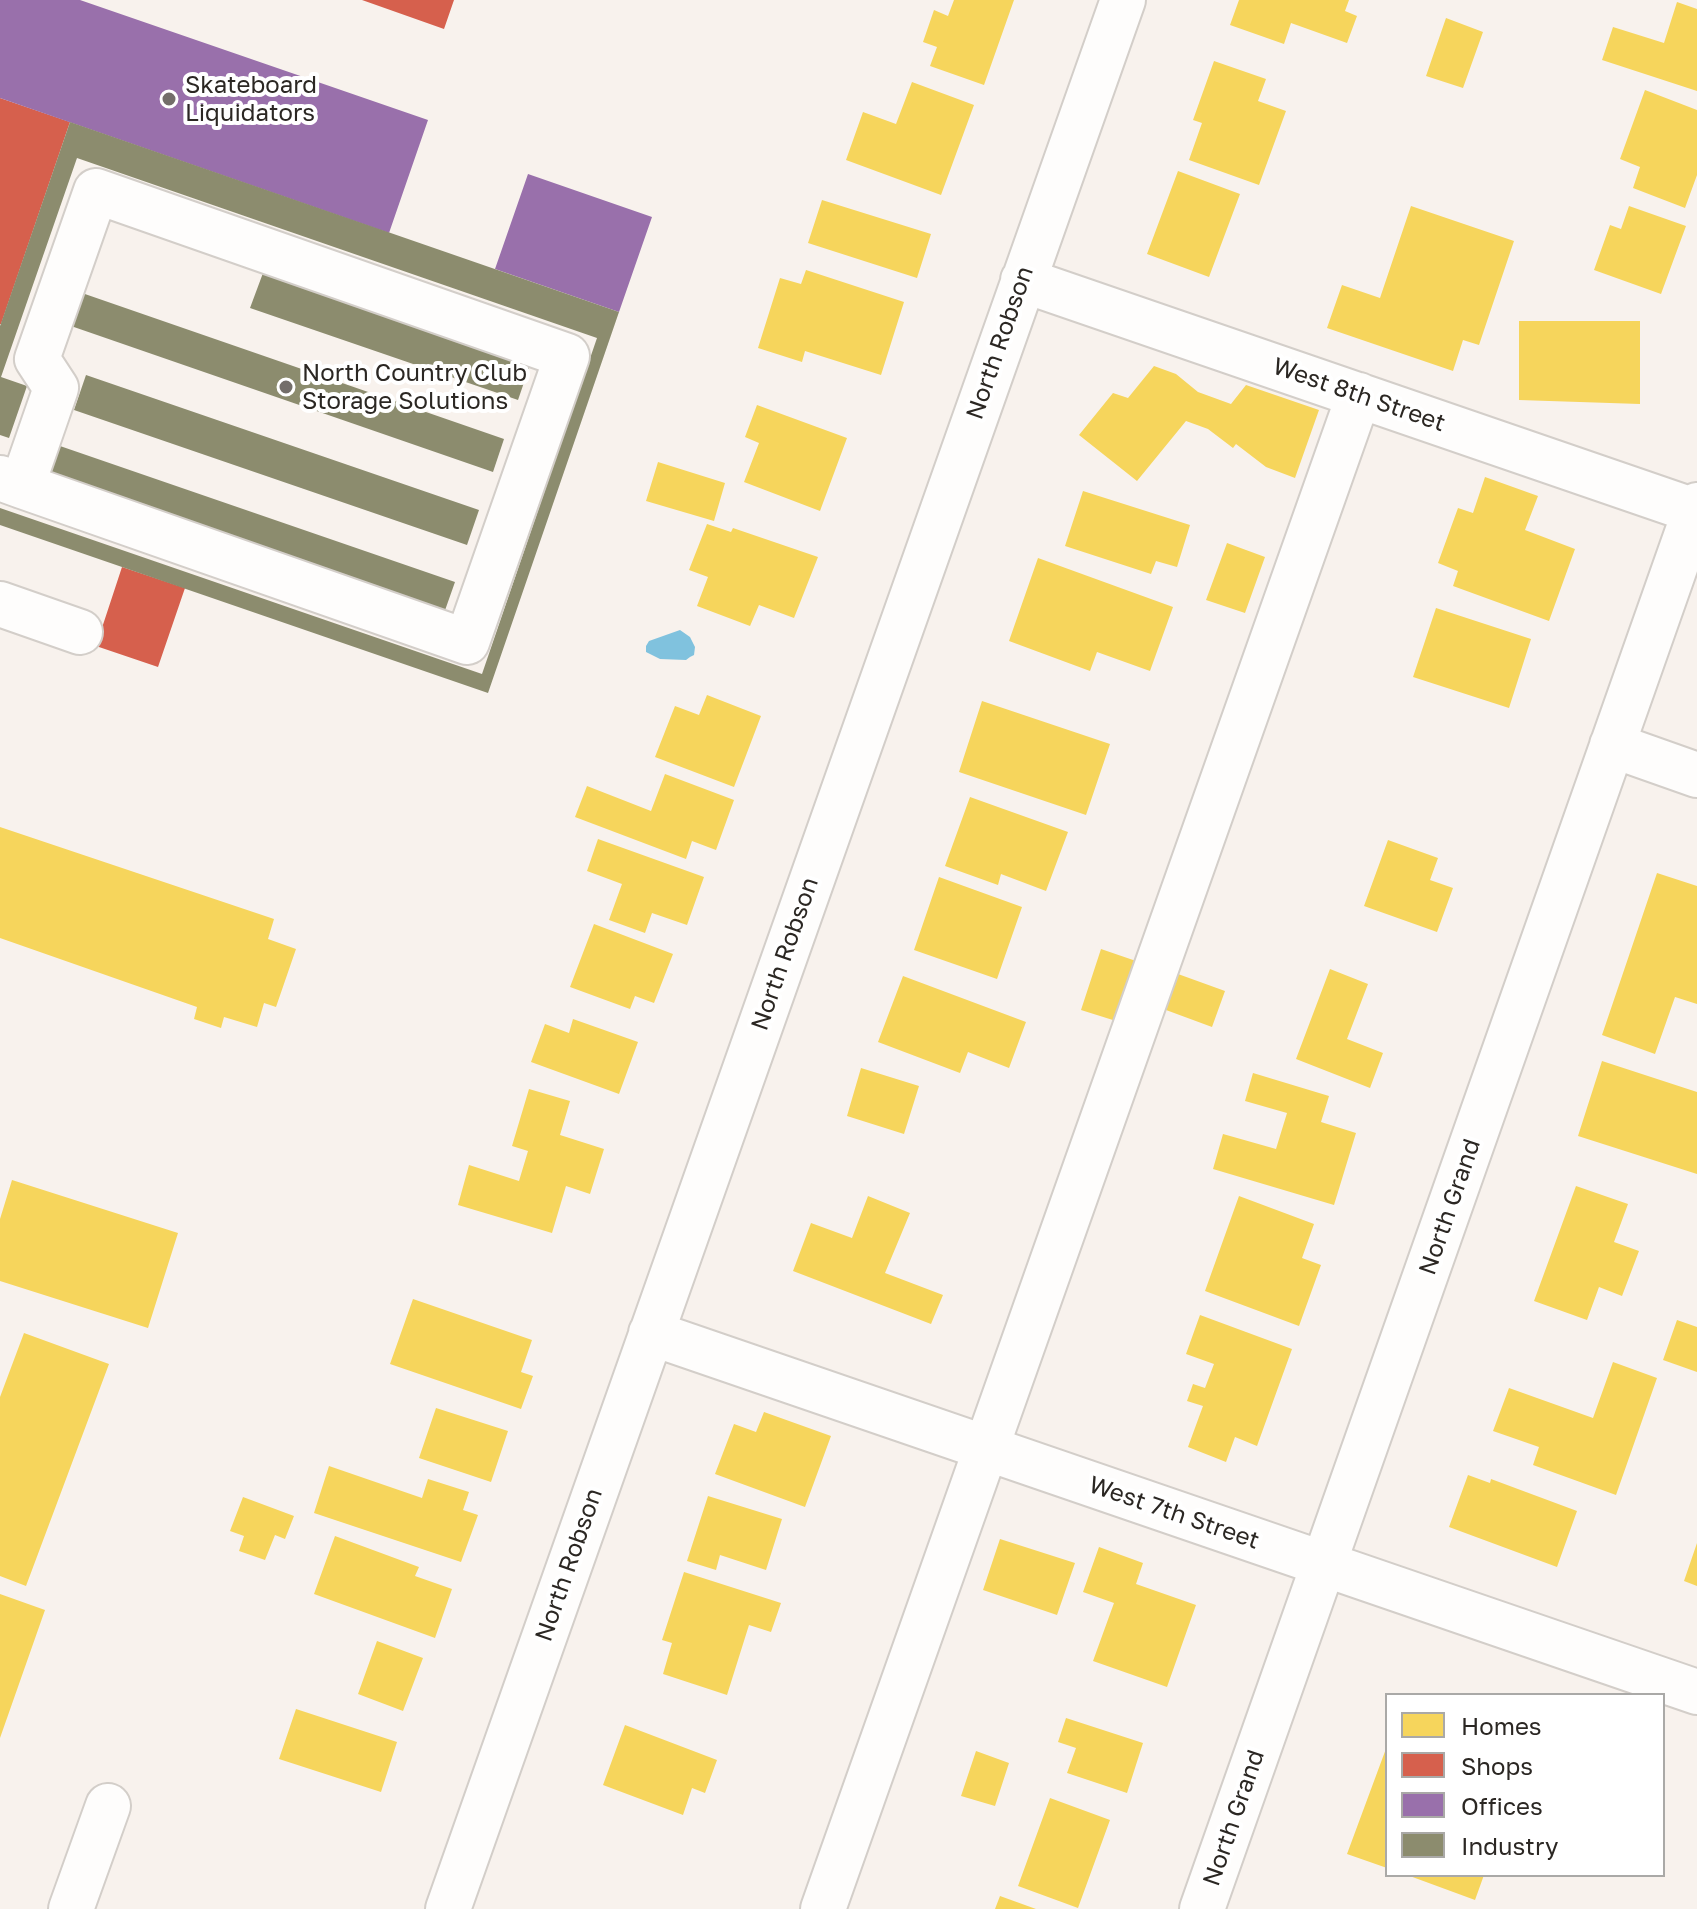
<!DOCTYPE html>
<style>
body{margin:0}
#map{position:relative;width:1697px;height:1909px;overflow:hidden;background:#f8f2ed;font-family:"Golos Text",sans-serif}
canvas{display:block}
.legend{position:absolute;left:1385px;top:1693px;width:280px;height:184px;box-sizing:border-box;background:#fff;border:2px solid #aaa9a7;margin:0;padding:10px 14px;list-style:none;font-size:24px;color:#2b2723}
.legend li{display:flex;align-items:center;gap:16px;height:40px}
.legend b{width:40px;border:2px solid #aaa9a7}
</style>
<div id="map">
<canvas width="1697" height="1909"></canvas>
<ul class="legend">
<li><b style="height:22px;background:#f6d55c"></b>Homes</li>
<li><b style="height:22px;background:#d6604d"></b>Shops</li>
<li><b style="height:22px;background:#9970ab"></b>Offices</li>
<li><b style="height:22px;background:#8c8c6e"></b>Industry</li>
</ul>
</div>
<script>
const g = document.querySelector('canvas').getContext('2d');
g.lineJoin = 'round';
function paint(path, color) { g.fillStyle = color; g.fill(path, 'evenodd'); }
const shape = rows => new Path2D(rows.map(r => 'M' + r).join(''));
function stroke(path, color, width, dash) { g.strokeStyle = color; g.lineWidth = width; g.lineCap = dash ? 'butt' : 'round'; g.setLineDash(dash || []); g.stroke(path); }
function drawText(font, color, halo, rows, align = 'center') {
  g.font = font + ' "Golos Text",sans-serif'; g.lineWidth = 8; g.setLineDash([]); g.textBaseline = 'middle'; g.strokeStyle = halo; g.fillStyle = color; for (const [text, x, y, turn = 0] of rows) {
    g.save(); g.translate(x, y); g.rotate((+turn || 0) * Math.PI / 180); g.textAlign = isNaN(turn) ? turn : align; if (halo) g.strokeText(text, 0, 0); g.fillText(text, 0, 0); g.restore();
  }
}
paint(shape([
 [680,630,690,637,695,647,694,655,690,657,686,660,660,659,646,652,646,646,649,641]
]), '#80c2de');
paint(shape([
 [954,0,1014,0,984,85,930,66,937,47,923,42,934,10,948,16],
 [1239,0,1349,0,1345,11,1357,16,1347,43,1291,23,1284,44,1230,25],
 [1677,2,1697,9,1697,91,1602,60,1613,27,1664,43],
 [1446,18,1483,32,1463,88,1426,76],
 [1214,61,1266,79,1258,101,1286,111,1259,185,1189,160,1202,123,1193,120],
 [912,82,974,105,941,195,846,160,863,112,896,124],
 [1645,90,1697,110,1697,175,1685,208,1633,188,1640,167,1620,159],
 [1178,171,1240,194,1209,277,1147,254],
 [822,200,931,234,917,278,808,243],
 [1411,206,1514,241,1479,345,1463,340,1453,371,1327,328,1342,285,1380,298],
 [1629,206,1686,226,1661,294,1594,270,1610,225,1621,229],
 [806,270,904,302,881,375,805,351,802,362,758,348,780,278,801,284],
 [1519,321,1640,321,1640,404,1519,400],
 [1154,366,1176,374,1198,392,1231,404,1246,385,1319,410,1295,478,1266,467,1236,444,1233,448,1208,429,1186,421,1137,481,1079,435,1113,393,1128,398],
 [757,405,847,438,820,511,744,482,759,443,745,437],
 [658,462,725,483,714,521,646,501],
 [1485,477,1538,496,1525,530,1575,549,1549,621,1453,586,1458,571,1438,563,1458,508,1473,513],
 [1083,491,1190,525,1177,567,1156,561,1151,574,1065,546],
 [707,524,731,532,733,528,818,557,794,618,759,605,750,626,697,606,708,577,689,570],
 [1227,543,1265,557,1245,613,1206,600],
 [1038,558,1173,607,1150,671,1097,652,1090,671,1009,641],
 [1436,608,1531,639,1509,708,1413,677],
 [707,695,761,716,734,787,655,757,675,706,699,715],
 [982,701,1110,744,1086,815,959,772],
 [665,774,734,800,716,850,692,841,686,859,575,817,587,786,651,811],
 [970,797,1068,832,1046,891,1001,874,998,885,945,866],
 [0,827,274,919,268,939,296,949,276,1007,264,1003,257,1027,224,1017,221,1028,194,1019,197,1007,0,938],
 [598,839,704,877,687,925,652,913,645,933,609,920,622,884,587,871],
 [1388,840,1438,858,1430,880,1453,888,1437,932,1364,906],
 [1657,873,1697,886,1697,1004,1675,997,1655,1054,1602,1035],
 [939,877,1022,907,997,979,914,950],
 [594,924,673,954,654,1003,635,996,630,1009,570,987],
 [1101,949,1136,961,1116,1021,1081,1010],
 [1330,969,1368,984,1347,1039,1383,1053,1370,1088,1296,1059],
 [1178,974,1225,991,1212,1027,1166,1010],
 [903,976,1026,1022,1009,1068,968,1052,960,1073,878,1042],
 [573,1019,638,1042,619,1094,531,1062,545,1024,569,1033],
 [1602,1061,1697,1092,1697,1174,1578,1136],
 [861,1068,919,1086,904,1134,847,1116],
 [1253,1073,1329,1096,1321,1122,1356,1133,1334,1205,1213,1169,1223,1134,1276,1149,1287,1113,1245,1101],
 [529,1089,570,1101,560,1135,604,1149,590,1194,566,1186,552,1233,458,1205,469,1165,519,1181,528,1151,512,1146],
 [12,1180,178,1233,148,1328,0,1281,0,1219],
 [1576,1186,1628,1204,1614,1242,1639,1251,1622,1296,1599,1287,1587,1320,1534,1301],
 [868,1196,910,1213,885,1273,943,1295,931,1324,793,1271,811,1223,852,1238],
 [1239,1196,1314,1224,1302,1258,1321,1265,1299,1326,1205,1291],
 [413,1299,532,1340,521,1372,533,1376,521,1409,390,1364],
 [1200,1315,1292,1349,1257,1446,1235,1437,1226,1462,1188,1447,1203,1406,1187,1401,1193,1384,1205,1388,1214,1364,1186,1354],
 [1677,1320,1697,1327,1697,1372,1663,1360],
 [24,1333,109,1364,26,1586,0,1576,0,1397],
 [1613,1362,1657,1378,1616,1495,1533,1465,1539,1447,1493,1431,1509,1388,1593,1418],
 [436,1408,508,1431,491,1482,419,1458],
 [764,1412,831,1436,805,1507,715,1474,734,1424,756,1432],
 [329,1466,422,1498,428,1479,469,1492,463,1510,478,1515,461,1562,314,1513],
 [1468,1475,1490,1483,1491,1479,1577,1511,1557,1567,1449,1527],
 [708,1496,782,1519,766,1570,720,1555,716,1570,687,1561],
 [243,1497,294,1516,285,1539,275,1535,265,1560,239,1551,244,1536,230,1531],
 [335,1536,419,1567,415,1576,452,1589,435,1638,314,1594],
 [1000,1539,1075,1563,1057,1615,983,1590],
 [1697,1543,1697,1586,1684,1581],
 [1099,1547,1143,1563,1136,1584,1196,1605,1167,1687,1093,1661,1114,1603,1083,1592],
 [684,1572,781,1603,771,1632,749,1625,727,1695,663,1674,672,1643,662,1640],
 [0,1594,45,1610,0,1738],
 [377,1641,423,1658,403,1711,358,1694],
 [296,1709,397,1742,381,1792,279,1759],
 [1066,1718,1143,1743,1127,1793,1067,1773,1076,1748,1058,1742],
 [625,1725,717,1760,705,1793,692,1788,683,1815,603,1785],
 [1387,1746,1387,1868,1347,1854],
 [976,1751,1009,1763,995,1806,961,1796],
 [1050,1798,1110,1820,1078,1908,1018,1886],
 [1407,1875,1484,1875,1475,1900],
 [1000,1896,1036,1909,995,1909]
]), '#f6d55c');
paint(shape([
 [362,0,454,0,444,29],
 [0,98,70,122,1,324,0,324],
 [122,567,185,588,158,667,96,646]
]), '#d6604d');
paint(shape([
 [0,0,80,0,428,120,389,233,0,98],
 [528,174,652,217,619,312,495,269]
]), '#9970ab');
paint(shape([
 [70,122,619,312,488,693,0,525,0,508,482,674,597,338,77,158,1,377,27,386,9,438,0,435,0,326],
 [263,273,530,365,518,400,250,308],
 [82,293,504,439,493,472,71,326],
 [86,375,479,510,467,545,74,410],
 [60,446,455,582,443,616,48,480]
]), '#8c8c6e');
const minor = shape([
 [1023,280,1695,511],
 [0,478,22,486,467,642,567,356,96,191,37,359,56,388,22,486],
 [0,604,80,632],
 [1612,745,1697,775],
 [651,1333,1697,1692],
 [71,1909,108,1806],
 [448,1909,1123,0],
 [823,1909,1359,395],
 [1202,1909,1697,505]
]);
stroke(minor, '#d3cec9', 48);
stroke(minor, '#fefdfc', 44);
for (const [x, y, r, color] of [
 [169,99,8,"#736e6a"],
 [286,387,8,"#736e6a"]
]) { const dot = new Path2D(); dot.arc(x, y, r, 0, 2 * Math.PI); g.fillStyle = color; g.fill(dot); stroke(dot, '#fff', 3); }
drawText('24px', '#2b2723', '#fff', [
 ["Skateboard",185,85],
 ["Liquidators",185,113],
 ["North Country Club",302,373],
 ["Storage Solutions",302,401]
], 'left');
drawText('24px', '#2b2723', '#fff', [
 ["North Robson",1000,343,-71],
 ["West 8th Street",1359,395,19],
 ["North Robson",785,954,-71],
 ["North Grand",1450,1207,-71],
 ["West 7th Street",1174,1513,19],
 ["North Robson",569,1565,-71],
 ["North Grand",1234,1818,-71]
]);
</script>
